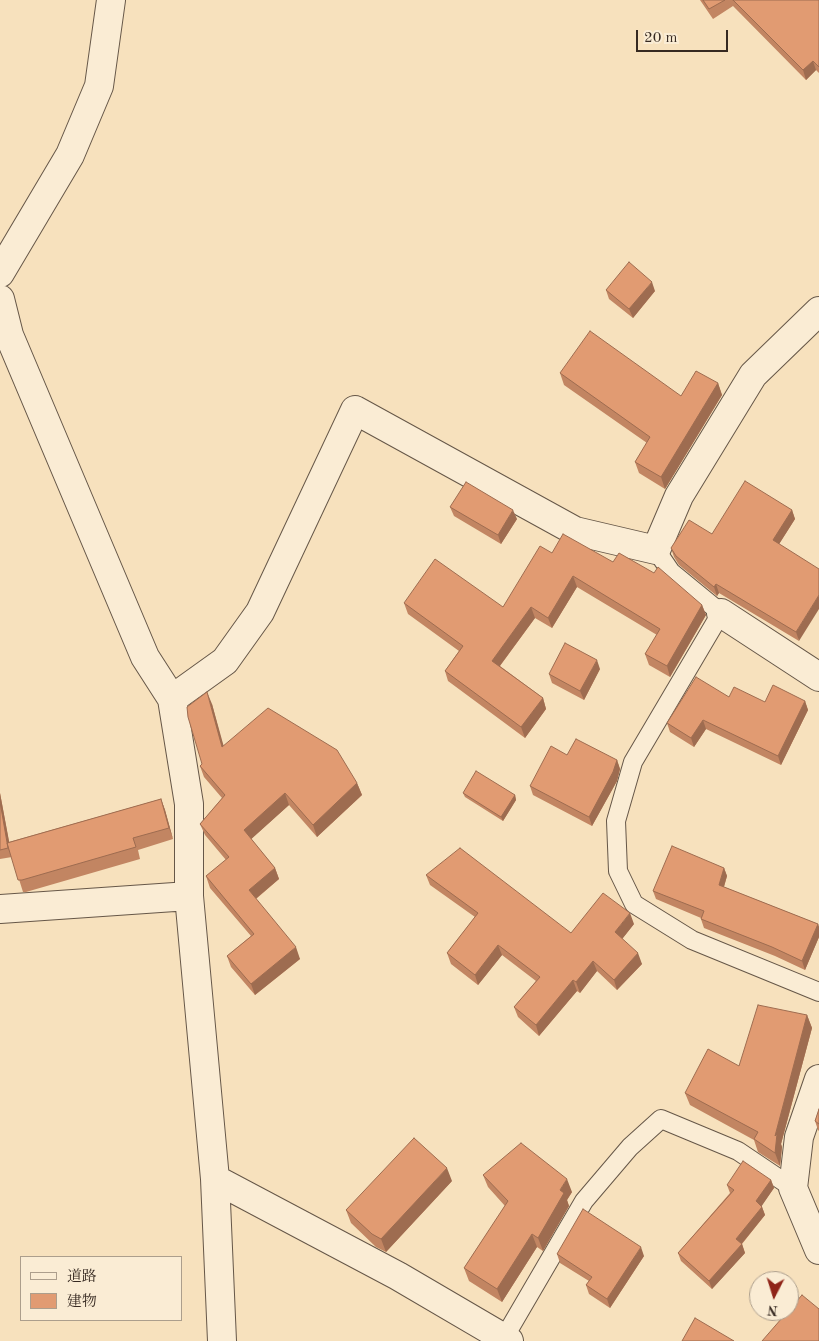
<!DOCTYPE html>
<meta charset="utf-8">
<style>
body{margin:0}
#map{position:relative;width:819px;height:1341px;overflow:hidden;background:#f7e1bd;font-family:"Old Standard TT","Noto Serif JP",serif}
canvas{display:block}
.legend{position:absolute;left:20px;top:1256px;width:162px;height:65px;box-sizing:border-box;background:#faecd4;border:1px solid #ac9e8c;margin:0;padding:6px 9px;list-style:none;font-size:15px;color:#362921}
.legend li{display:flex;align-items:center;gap:10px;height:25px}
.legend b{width:25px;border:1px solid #ac9e8c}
.north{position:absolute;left:749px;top:1271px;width:50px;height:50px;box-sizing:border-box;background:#faecd4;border:1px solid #ac9e8c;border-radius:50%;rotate:185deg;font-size:14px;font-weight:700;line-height:20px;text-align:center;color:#362921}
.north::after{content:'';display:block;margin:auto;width:18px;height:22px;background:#8f2418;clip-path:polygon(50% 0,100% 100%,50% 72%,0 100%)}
.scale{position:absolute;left:636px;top:30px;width:92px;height:22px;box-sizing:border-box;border:2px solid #362921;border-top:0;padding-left:6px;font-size:15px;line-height:18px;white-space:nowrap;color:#362921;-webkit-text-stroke:4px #faecd4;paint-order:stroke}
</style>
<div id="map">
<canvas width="819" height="1341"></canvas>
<ul class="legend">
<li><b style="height:6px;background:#faecd4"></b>道路</li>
<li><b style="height:14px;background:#e19b72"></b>建物</li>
</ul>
<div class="north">N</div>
<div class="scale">20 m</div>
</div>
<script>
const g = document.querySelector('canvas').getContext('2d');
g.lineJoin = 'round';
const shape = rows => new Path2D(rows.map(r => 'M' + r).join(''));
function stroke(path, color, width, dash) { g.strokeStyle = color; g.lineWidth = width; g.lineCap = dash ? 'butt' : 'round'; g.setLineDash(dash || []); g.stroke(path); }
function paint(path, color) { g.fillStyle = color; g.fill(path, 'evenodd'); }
const service = shape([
 [656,550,671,572,721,613,633,762,616,821,618,871,634,904,692,940,819,992],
 [504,1338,584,1201,630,1147,661,1119,738,1151,793,1188]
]);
const minor = shape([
 [0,273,70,155,99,86,111,0],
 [0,299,9,335,145,657,172,699],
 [721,613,819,677],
 [189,896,189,804,172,699,225,661,260,612,355,410,575,531,656,550,679,496,753,375,819,311],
 [0,909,189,896,215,1179,222,1341],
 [819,1079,799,1137,793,1188,819,1250],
 [215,1179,398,1276,509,1341]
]);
stroke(service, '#665748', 20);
stroke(minor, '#665748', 30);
stroke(service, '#faecd4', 18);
stroke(minor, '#faecd4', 28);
paint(shape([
 [700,0,819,0,819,73,816,70,806,80,733,6,713,19],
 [606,290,655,291,633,318,609,299],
 [560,373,681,396,718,383,722,395,665,489,639,473,635,462,647,443,564,385],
 [450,507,517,519,501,544,454,516],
 [792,510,795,519,779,544,799,641,719,593,717,596,679,565,674,557,671,548,712,534],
 [552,553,613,562,702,605,706,615,670,677,649,665,645,654,657,635,577,587,552,628,535,618,500,666,543,698,546,709,525,738,448,681,445,671,459,651,408,614,404,603,503,607],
 [600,669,584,700,552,683,549,674],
 [729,697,765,702,805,701,808,710,781,765,706,729,694,747,670,732,667,723],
 [212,704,223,746,357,783,362,795,317,837,289,805,251,839,275,868,279,879,256,899,300,959,255,995,231,967,227,956,251,936,210,888,206,876,226,860,205,835,200,824,222,798,204,777,200,766,202,764],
 [567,755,617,760,620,769,617,781,592,826,533,795,530,786],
 [0,793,9,842,161,799,165,810,173,839,138,850,140,859,26,892,23,892,12,857,0,859],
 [463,793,515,795,516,800,503,821,465,797],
 [724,868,727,876,724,887,818,924,819,927,819,937,805,970,775,956,704,928,701,919,701,918,656,899,653,891],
 [426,875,571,933,634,924,622,939,642,964,617,990,597,971,580,993,577,991,539,1036,518,1017,514,1007,536,981,502,955,478,985,451,964,447,953,475,917,430,885],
 [807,1015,812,1028,781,1144,782,1147,780,1166,758,1152,754,1140,690,1105,685,1093,739,1066],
 [819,1109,819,1131,818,1130,815,1121],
 [483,1175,572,1192,567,1200,569,1206,543,1251,537,1247,502,1302,469,1281,464,1268,505,1206,488,1187],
 [771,1180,774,1188,761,1206,762,1207,765,1215,742,1244,745,1253,712,1289,681,1261,678,1253,730,1193,727,1185],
 [452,1181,386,1252,376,1247,351,1223,346,1210],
 [557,1254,644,1256,610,1308,589,1294,586,1285,589,1281,560,1263]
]), '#c28562');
paint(shape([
 [813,61,816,70,806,80,803,70],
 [652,282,655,291,633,318,629,309],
 [718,383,722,395,665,489,661,477],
 [513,510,517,519,501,544,498,535],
 [792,510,795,519,776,549,773,540],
 [573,576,577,587,552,628,548,618],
 [716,584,719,593,717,596,714,587],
 [819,595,819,609,799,641,796,632],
 [702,605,706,615,670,677,667,666],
 [531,607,535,618,496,671,492,661],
 [597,660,600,669,584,700,580,691],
 [207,692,212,704,227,758,222,747],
 [543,698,546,709,525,738,521,727],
 [805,701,808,710,781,765,778,756],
 [703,720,706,729,694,747,691,738],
 [617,760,620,769,617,781,592,826,589,817],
 [357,783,362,795,317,837,313,825],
 [0,793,12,857,8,848,0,802],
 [285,793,289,805,248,842,244,830],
 [515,795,516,800,503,821,501,817],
 [161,799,165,810,173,839,169,828],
 [275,868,279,879,253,901,249,890],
 [724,868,727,876,722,893,719,885],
 [630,913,634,924,619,943,615,932],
 [818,924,819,927,819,937,805,970,802,961],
 [498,945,502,955,478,985,475,975],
 [296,947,300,959,255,995,251,984],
 [638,953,642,964,617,990,614,980],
 [593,961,597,971,580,993,576,982],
 [573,980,577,991,539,1036,536,1025],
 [807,1015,812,1028,781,1144,782,1147,780,1166,775,1153,775,1136],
 [447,1168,452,1181,386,1252,381,1239],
 [567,1179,572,1192,567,1200,569,1206,543,1251,538,1238,560,1190],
 [771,1180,774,1188,759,1210,756,1201],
 [762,1207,765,1215,739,1247,736,1239],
 [532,1234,537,1247,502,1302,497,1289],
 [742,1244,745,1253,712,1289,709,1281],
 [641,1247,644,1256,610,1308,607,1299]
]), '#9e6c50');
const building = shape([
 [703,0,725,0,709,9,703,0],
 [733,0,819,0,819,67,813,61,803,70,733,0],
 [629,262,652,282,629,309,606,290,629,262],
 [590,331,681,396,696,371,718,383,661,477,635,462,650,437,560,373,590,331],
 [745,481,792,510,773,540,819,569,819,595,796,632,716,584,714,587,676,556,671,548,689,520,712,534,745,481],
 [466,482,513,510,498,535,450,507,466,482],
 [563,534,613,562,619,553,654,573,658,567,702,605,667,666,645,654,660,629,573,576,548,618,531,607,492,661,543,698,521,727,445,671,463,646,404,603,435,559,503,607,540,546,552,553,563,534],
 [565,643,597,660,580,691,549,674,565,643],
 [696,677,729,697,734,687,765,702,773,685,805,701,778,756,703,720,691,738,667,723,696,677],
 [207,692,222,747,268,708,337,750,357,783,313,825,285,793,244,830,275,868,249,890,296,947,251,984,227,956,254,934,206,876,229,857,200,824,225,795,200,766,202,764,188,717,187,707,207,692],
 [576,739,617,760,613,772,589,817,530,786,551,746,567,755,576,739],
 [476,771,515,795,501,817,463,793,476,771],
 [161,799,169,828,133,838,136,847,22,880,18,880,7,843,161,799],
 [0,802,8,848,0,850,0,802],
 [672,846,724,868,719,885,818,924,802,961,772,947,701,919,704,911,653,891,672,846],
 [460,848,571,933,603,893,630,913,615,932,638,953,614,980,593,961,576,982,573,980,536,1025,514,1007,540,977,498,945,475,975,447,953,478,913,426,875,460,848],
 [758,1005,807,1015,775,1136,777,1134,775,1153,754,1139,758,1132,685,1093,708,1049,739,1066,758,1005],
 [819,1109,819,1124,815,1121,819,1109],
 [414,1138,447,1168,381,1239,372,1234,346,1210,414,1138],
 [521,1143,567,1179,560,1190,564,1193,538,1238,532,1234,497,1289,464,1268,508,1201,483,1175,521,1143],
 [743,1161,771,1180,756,1201,762,1207,736,1239,742,1244,709,1281,678,1253,734,1190,727,1185,743,1161],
 [583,1209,641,1247,607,1299,586,1285,592,1277,557,1254,583,1209],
 [802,1295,819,1309,819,1341,762,1341,802,1295],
 [695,1318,734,1341,682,1341,695,1318]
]);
paint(building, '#e19b72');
stroke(building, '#9e6c50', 1);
</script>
